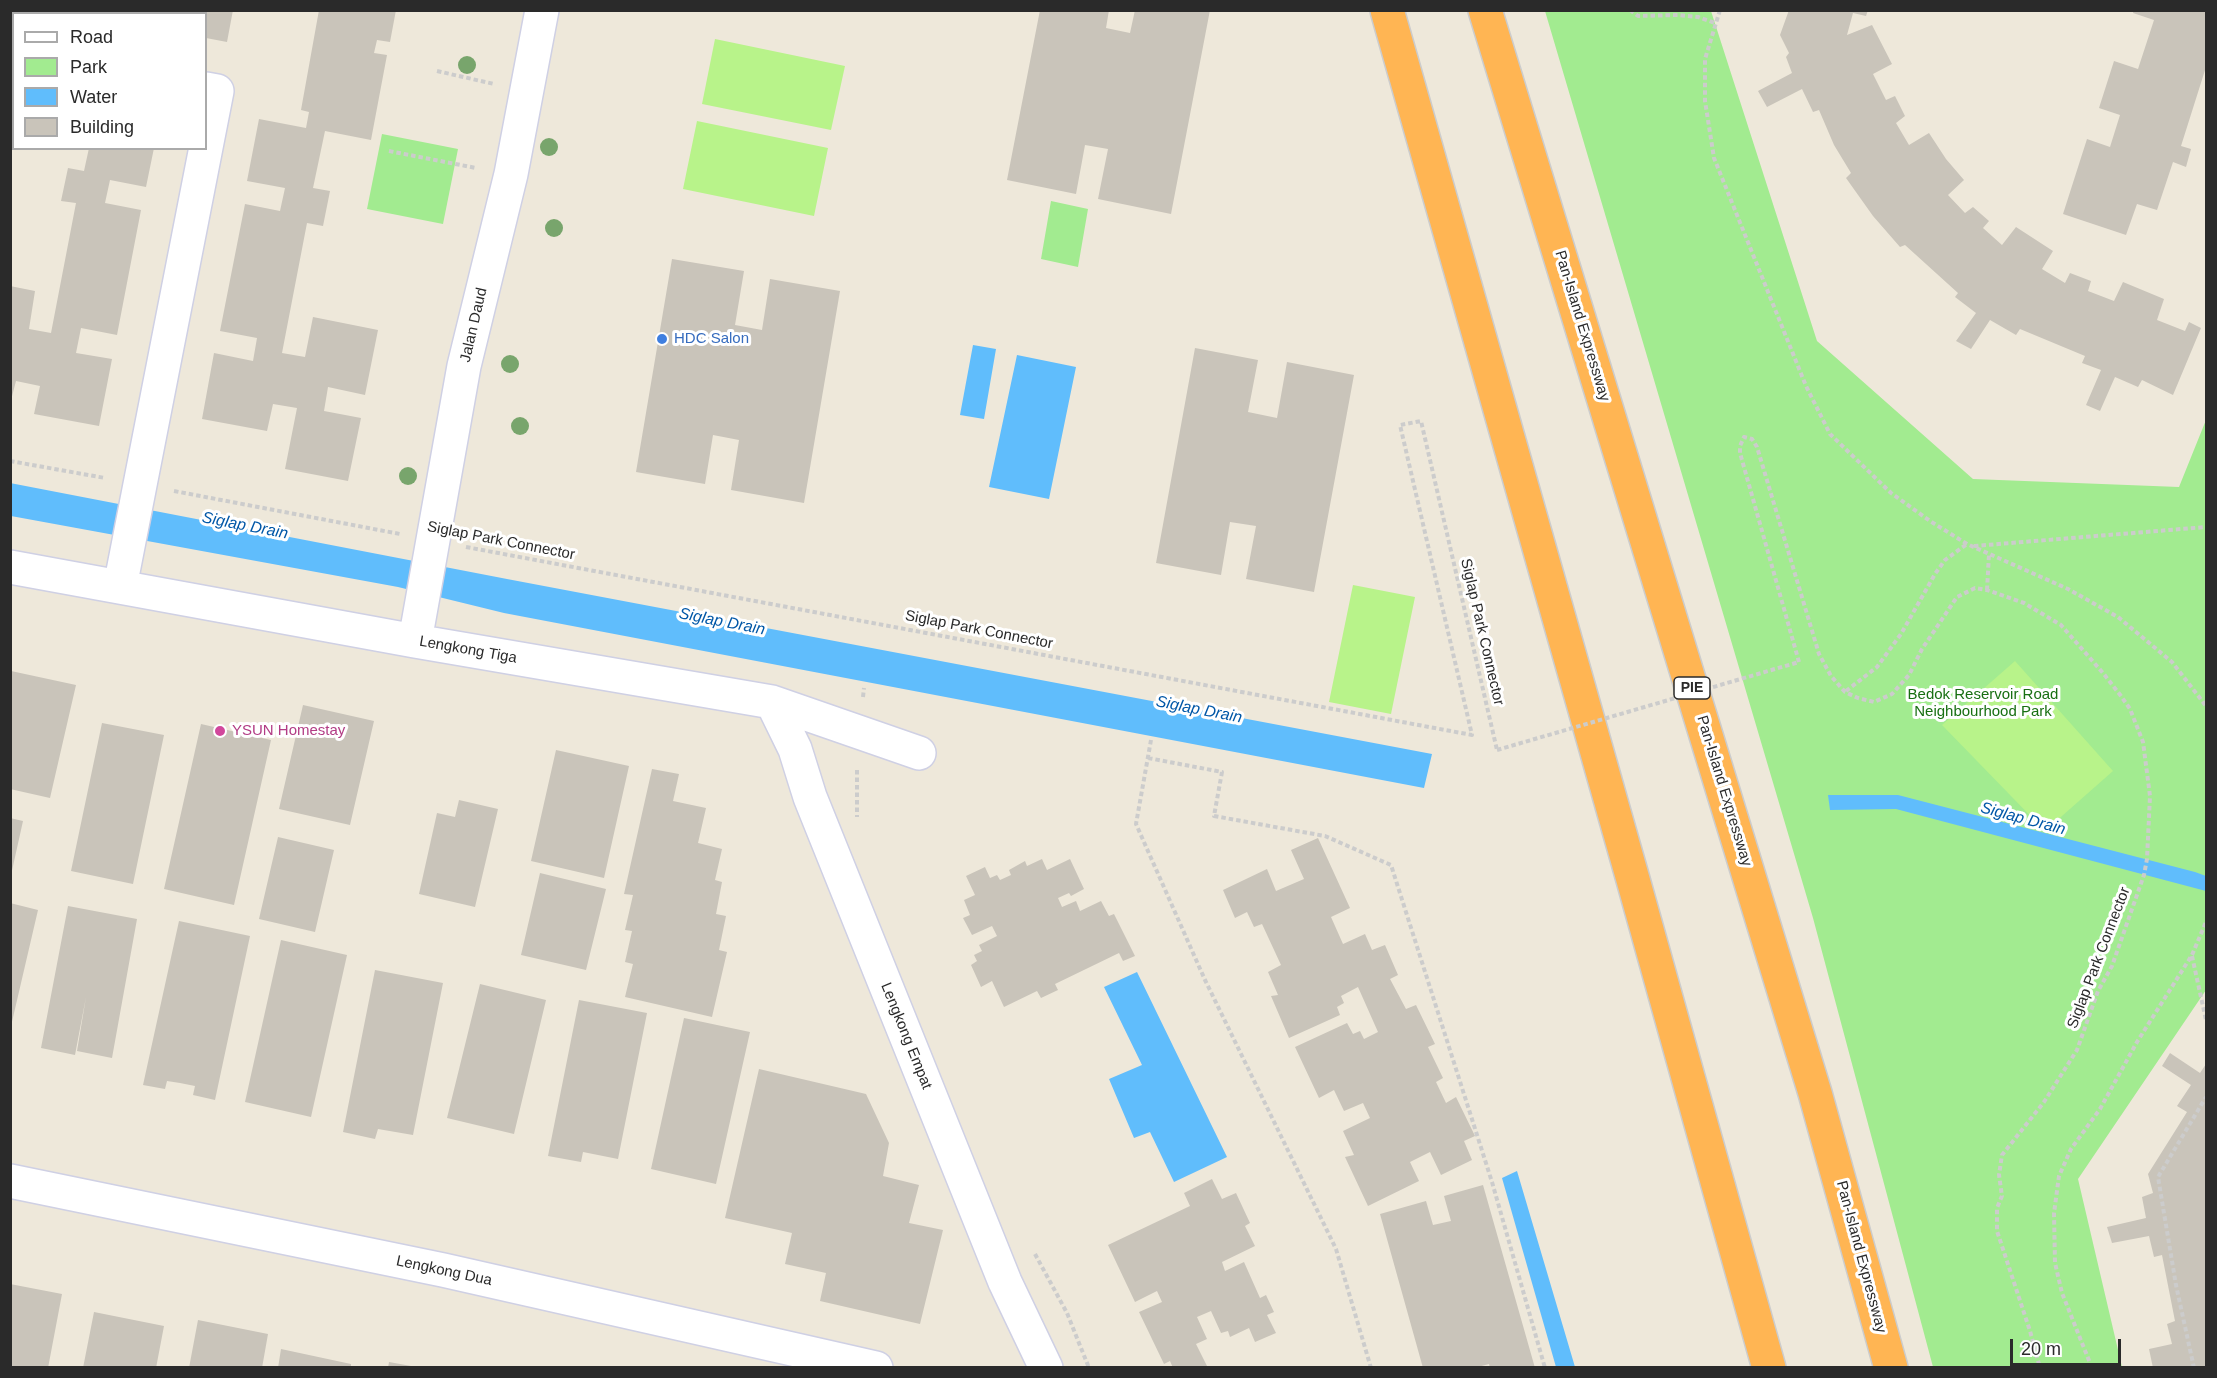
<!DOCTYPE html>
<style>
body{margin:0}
#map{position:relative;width:2217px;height:1378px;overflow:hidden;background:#eee8da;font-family:Helvetica,sans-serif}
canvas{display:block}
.frame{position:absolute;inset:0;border:12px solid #2a2a2a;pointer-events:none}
.legend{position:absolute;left:12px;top:12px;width:195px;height:138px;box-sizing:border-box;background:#fff;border:2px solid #aaa;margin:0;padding:8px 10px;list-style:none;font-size:18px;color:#2a2a2a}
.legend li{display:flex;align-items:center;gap:12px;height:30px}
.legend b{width:30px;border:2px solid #aaa}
.scale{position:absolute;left:2010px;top:1339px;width:111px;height:27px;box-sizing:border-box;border:3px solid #2a2a2a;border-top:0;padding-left:8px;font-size:18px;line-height:21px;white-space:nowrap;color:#2a2a2a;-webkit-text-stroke:4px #fff;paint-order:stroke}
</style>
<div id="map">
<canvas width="2217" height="1378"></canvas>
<div class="frame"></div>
<ul class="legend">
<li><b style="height:8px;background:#fff"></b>Road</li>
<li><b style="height:16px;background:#a2eb90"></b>Park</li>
<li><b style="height:16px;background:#60bdfc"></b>Water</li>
<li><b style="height:16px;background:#c9c4ba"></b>Building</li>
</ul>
<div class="scale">20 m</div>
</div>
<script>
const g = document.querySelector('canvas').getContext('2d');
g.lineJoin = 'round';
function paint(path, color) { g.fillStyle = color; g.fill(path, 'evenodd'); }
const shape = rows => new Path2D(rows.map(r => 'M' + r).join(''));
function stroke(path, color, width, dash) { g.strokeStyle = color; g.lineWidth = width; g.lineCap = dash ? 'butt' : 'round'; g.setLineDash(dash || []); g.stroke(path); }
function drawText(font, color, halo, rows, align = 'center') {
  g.font = font + ' Helvetica,sans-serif'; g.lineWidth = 6; g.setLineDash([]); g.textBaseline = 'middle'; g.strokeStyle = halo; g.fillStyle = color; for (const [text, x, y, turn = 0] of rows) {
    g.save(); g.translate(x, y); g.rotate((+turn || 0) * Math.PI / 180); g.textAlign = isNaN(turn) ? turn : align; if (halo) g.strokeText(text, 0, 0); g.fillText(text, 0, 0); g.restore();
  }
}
paint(shape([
 [1545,11,1711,11,1817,341,1973,479,2179,487,2206,420,2206,990,2078,1179,2122,1367,1933,1367,1813,918],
 [382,134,458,149,443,224,367,209],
 [1051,201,1088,209,1078,267,1041,259]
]), '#a2eb90');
paint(shape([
 [715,39,845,66,831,130,702,104],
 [697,121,828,148,814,216,683,189],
 [1353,585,1415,597,1391,714,1329,702],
 [2015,661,2113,771,2045,831,1942,725]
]), '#b8f38a');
paint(shape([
 [973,345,996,349,984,419,960,415],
 [1017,355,1076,367,1049,499,989,487],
 [10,483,507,579,1432,754,1424,788,504,613,398,587,11,516],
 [1828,795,1898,795,2195,872,2206,876,2206,891,1896,809,1830,810],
 [1137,972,1227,1157,1174,1182,1150,1132,1134,1138,1109,1079,1142,1065,1104,987],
 [1517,1171,1575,1367,1556,1367,1502,1178]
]), '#60bdfc');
paint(shape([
 [111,10,233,10,227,42,206,38,206,14,111,14],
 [319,10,396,10,390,42,377,40,374,53,387,55,371,140,325,131,313,188,330,191,323,226,307,223,282,353,305,357,313,317,378,330,365,395,328,387,324,411,361,418,348,481,285,469,297,408,273,404,267,431,202,419,214,353,253,361,257,338,220,331,245,204,280,211,285,188,247,181,259,119,306,128,309,112,301,110],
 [1040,10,1109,10,1106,28,1130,33,1135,10,1210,10,1171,214,1098,199,1108,149,1085,145,1076,194,1007,180],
 [1789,10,1868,10,1866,16,1853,13,1847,35,1872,25,1892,64,1873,74,1886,100,1895,96,1905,116,1896,123,1909,145,1929,133,1946,159,1964,180,1948,195,1965,213,1973,207,1989,221,1983,228,2002,245,2016,227,2053,251,2042,269,2065,283,2070,273,2091,281,2088,291,2114,301,2123,282,2164,299,2157,320,2185,331,2189,322,2201,328,2173,395,2142,380,2138,387,2115,377,2100,411,2086,405,2101,370,2082,363,2085,356,2020,329,2016,335,1990,320,1971,349,1956,341,1976,313,1955,297,1958,293,1905,245,1900,247,1873,216,1846,178,1851,173,1834,145,1819,110,1813,112,1802,89,1767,107,1758,91,1792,73,1786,57,1789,53,1780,35],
 [2134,10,2206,10,2206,67,2181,146,2191,149,2186,167,2173,162,2157,210,2137,204,2126,235,2063,214,2087,139,2110,147,2120,115,2099,108,2114,61,2138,69,2154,20,2133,13],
 [10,86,14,86,12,130,10,129],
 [89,148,154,148,146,187,110,180,105,203,141,210,117,335,81,328,76,353,112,359,99,426,34,414,40,386,16,381,10,404,10,286,35,291,29,329,51,333,76,203,61,201,68,168,84,171],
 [672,259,744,271,735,325,762,330,770,279,840,291,804,503,731,490,739,440,713,435,705,484,636,472],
 [1195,348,1258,360,1248,412,1277,418,1287,362,1354,375,1314,592,1246,579,1256,526,1230,522,1221,575,1156,563],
 [11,671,76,685,50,798,10,789],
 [303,705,374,721,350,825,279,809],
 [102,723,164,735,133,884,71,871],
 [201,724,271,740,234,905,164,889],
 [556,750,629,766,604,878,531,861],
 [652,769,679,774,673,801,706,808,698,843,722,849,715,880,722,882,716,914,726,916,719,950,727,952,712,1017,625,997,633,964,625,962,632,931,625,930,633,895,624,894],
 [459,800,498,809,475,907,419,894,437,813,455,817],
 [10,818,23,821,11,875,10,875],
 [278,837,334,850,315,932,259,919],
 [1318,838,1350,908,1331,917,1343,944,1365,934,1372,950,1385,945,1398,975,1390,979,1406,1009,1416,1005,1435,1044,1428,1047,1443,1078,1436,1082,1446,1103,1456,1097,1475,1136,1464,1141,1472,1160,1441,1175,1430,1152,1410,1162,1419,1181,1368,1206,1345,1157,1354,1155,1343,1131,1370,1118,1363,1103,1344,1111,1334,1090,1319,1098,1295,1047,1347,1023,1353,1034,1360,1031,1364,1039,1378,1032,1358,987,1341,996,1344,1003,1337,1007,1340,1015,1289,1038,1271,996,1278,995,1268,972,1281,965,1262,924,1254,927,1247,912,1235,918,1223,890,1267,869,1276,891,1304,879,1291,850],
 [1042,859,1047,870,1070,859,1084,889,1071,896,1069,893,1058,898,1062,907,1076,901,1080,911,1101,901,1109,916,1114,914,1135,956,1123,961,1119,953,1055,984,1058,990,1041,998,1037,991,1004,1007,992,981,981,987,971,965,977,961,974,955,982,951,979,945,997,936,992,926,972,935,963,918,970,915,964,900,975,895,966,876,985,867,990,878,997,875,1000,880,1011,875,1009,870,1025,861,1027,866],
 [540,873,606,889,586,970,521,955],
 [10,903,38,910,11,1026,10,1026],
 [68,906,137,919,112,1058,77,1051,86,997,75,1055,41,1048],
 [179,921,250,936,215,1100,193,1095,195,1086,180,1083,167,1081,165,1089,143,1085],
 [281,940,347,955,311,1117,245,1102],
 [375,970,443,983,413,1135,378,1129,375,1139,343,1132],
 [480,984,546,1000,514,1134,447,1118],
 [579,1000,647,1013,618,1159,583,1152,581,1162,548,1156],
 [684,1018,750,1032,716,1184,651,1169],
 [2170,1053,2200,1073,2206,1064,2206,1368,2153,1368,2149,1349,2172,1344,2167,1324,2175,1321,2162,1255,2154,1257,2149,1236,2112,1243,2107,1227,2146,1218,2142,1197,2153,1193,2148,1174,2187,1112,2177,1106,2191,1085,2162,1066],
 [759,1069,866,1094,889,1143,883,1176,919,1185,909,1223,943,1230,920,1324,820,1301,826,1273,785,1264,792,1233,725,1218],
 [1212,1179,1222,1199,1236,1193,1250,1223,1245,1226,1255,1246,1222,1262,1225,1271,1244,1262,1260,1298,1266,1295,1274,1312,1267,1315,1276,1333,1255,1342,1249,1328,1230,1337,1228,1331,1221,1333,1211,1311,1197,1317,1207,1339,1196,1344,1207,1366,1173,1368,1170,1361,1164,1364,1139,1312,1162,1302,1157,1291,1135,1302,1108,1245,1190,1206,1184,1193],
 [1483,1185,1535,1368,1490,1368,1489,1364,1474,1368,1423,1368,1380,1214,1426,1201,1433,1225,1451,1221,1444,1196],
 [10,1284,62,1294,48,1368,10,1368],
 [94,1312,164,1326,156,1368,83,1368],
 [198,1320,268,1334,262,1368,189,1368],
 [281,1349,351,1364,351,1368,278,1368],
 [389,1362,411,1366,411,1368,388,1368]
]), '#c9c4ba');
const minor = shape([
 [77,14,78,10],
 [10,50,14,51],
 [10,567,415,641,772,702,919,753],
 [120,587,217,91,206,89],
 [415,641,464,366,511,174,542,10],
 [772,702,795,749,810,797,1005,1282,1046,1368],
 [10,1181,443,1270,876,1368]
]);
const highway = shape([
 [1387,10,1632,876,1769,1368],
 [1485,10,1815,1093,1891,1368]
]);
stroke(minor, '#cfd0e4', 36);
stroke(highway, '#ccc', 36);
stroke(shape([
 [1630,10,1638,16,1678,15,1698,17,1715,23],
 [1720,10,1705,59,1705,101,1714,158,1806,386,1830,434,1891,493,1930,521,1967,544,2068,589,2118,617,2172,662,2206,706],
 [437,71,494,84],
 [389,151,476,168],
 [10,461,105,478],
 [174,491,400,534],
 [1974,546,2206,527],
 [466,547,1472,735,1400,425,1421,421,1497,750],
 [1987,590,1989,554],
 [1799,662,1740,453,1740,446,1744,437,1752,439,1757,447,1819,654,1831,676,1845,692,1858,698,1874,702,1892,694,1909,675,1922,649,1957,597,1975,588,1987,590,2024,603,2061,625,2103,673,2121,696,2130,709,2143,742,2150,796,2147,859,2144,875,2112,966,2098,991,2077,1050,2044,1102,2002,1155,1999,1175,2002,1196,1997,1208,1997,1231,2030,1331,2040,1368],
 [1846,691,1877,667,1901,634,1935,574,1945,560,1967,544],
 [863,697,864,688],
 [1151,740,1136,824,1205,980,1336,1249,1371,1368],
 [1148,758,1222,772,1214,816,1325,836,1391,865,1492,1182,1545,1368],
 [857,770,857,817],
 [2192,956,2206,1020],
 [1035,1254,1067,1313,1089,1368],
 [2092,1368,2062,1293,2055,1263,2054,1213,2059,1176,2071,1149,2100,1109,2137,1042,2192,955,2206,922],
 [2194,1368,2176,1285,2158,1177,2206,1097]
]), '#ccc', 4, [4.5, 3]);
stroke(minor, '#fff', 33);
stroke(highway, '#ffb553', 33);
stroke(shape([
 [1497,750,1799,662]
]), '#ccc', 4, [4.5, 3]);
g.fillStyle = '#78a56c';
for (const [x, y] of [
 [467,65],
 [549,147],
 [554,228],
 [510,364],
 [520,426],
 [408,476]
]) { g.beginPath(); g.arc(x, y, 9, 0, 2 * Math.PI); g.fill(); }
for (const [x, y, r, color] of [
 [662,339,6,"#3f7fe0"],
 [220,731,6,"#d1479c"]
]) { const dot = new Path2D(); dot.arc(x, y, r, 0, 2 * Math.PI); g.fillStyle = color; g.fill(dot); stroke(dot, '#fff', 2); }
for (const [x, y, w] of [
 [1692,688,36]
]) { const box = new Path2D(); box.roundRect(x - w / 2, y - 11, w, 22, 4.5); g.fillStyle = '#fff'; g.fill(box); stroke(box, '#2a2a2a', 1.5); }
drawText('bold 14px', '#2a2a2a', null, [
 ["PIE",1692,688]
]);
drawText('15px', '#2a2a2a', '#fff', [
 ["Jalan Daud",474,325,-77],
 ["Pan-Island Expressway",1582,326,73],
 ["Siglap Park Connector",501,541,11],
 ["Siglap Park Connector",979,630,11],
 ["Siglap Park Connector",1482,632,77],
 ["Lengkong Tiga",468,650,10],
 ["Pan-Island Expressway",1724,791,73],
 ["Siglap Park Connector",2099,958,-69],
 ["Lengkong Empat",906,1036,68],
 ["Pan-Island Expressway",1861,1257,75],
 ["Lengkong Dua",444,1271,12]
]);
drawText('15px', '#366cbe', '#fff', [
 ["HDC Salon",674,339]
], 'left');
drawText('15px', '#186f12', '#fff', [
 ["Bedok Reservoir Road",1983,695],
 ["Neighbourhood Park",1983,712]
]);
drawText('15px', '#b23c85', '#fff', [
 ["YSUN Homestay",232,731]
], 'left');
drawText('italic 16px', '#0057a7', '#fff', [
 ["Siglap Drain",245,526,11],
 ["Siglap Drain",722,622,11],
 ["Siglap Drain",1199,710,11],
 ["Siglap Drain",2023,819,15]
]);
</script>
